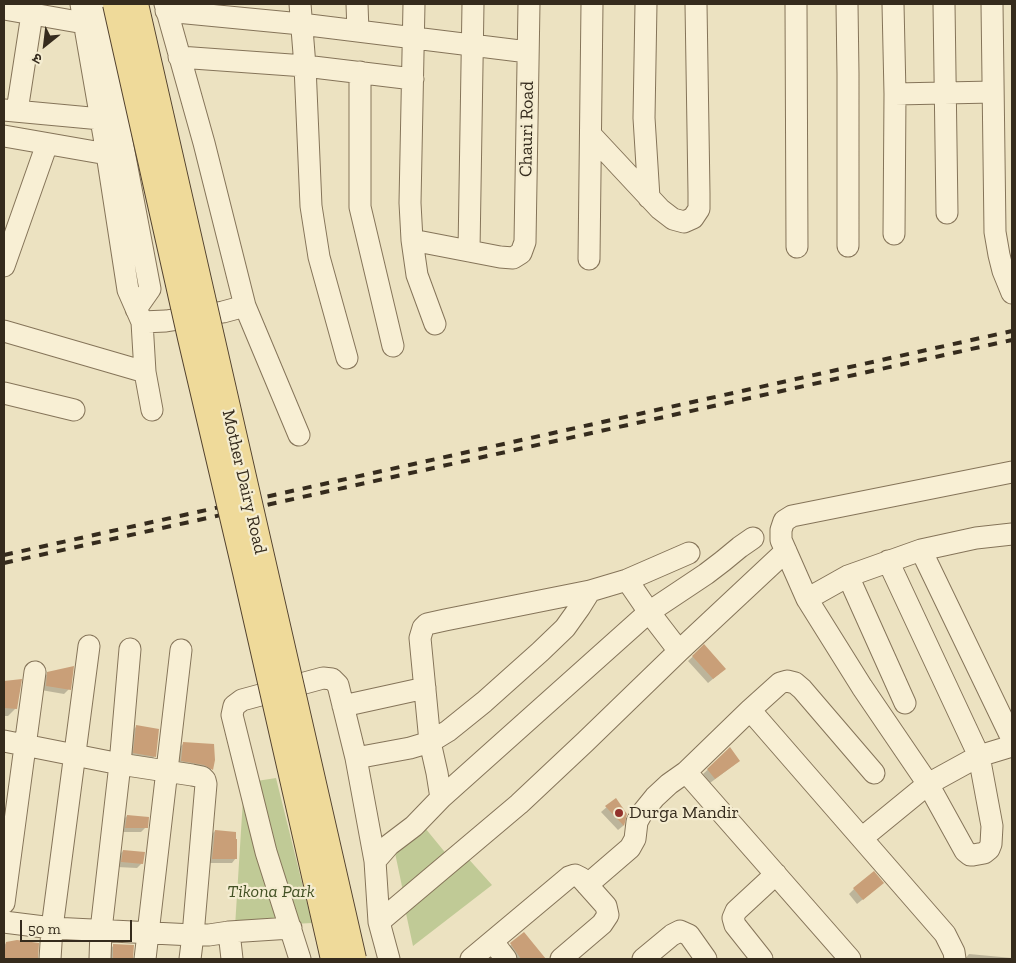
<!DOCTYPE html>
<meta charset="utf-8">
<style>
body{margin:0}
#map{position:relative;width:1016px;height:963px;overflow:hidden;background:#ece2c1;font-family:"Zilla Slab","Noto Sans Devanagari",serif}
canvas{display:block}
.frame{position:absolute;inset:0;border:5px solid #352b1d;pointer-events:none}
.north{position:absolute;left:20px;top:20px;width:50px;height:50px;-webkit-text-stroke:4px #f4ecd0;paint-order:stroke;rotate:209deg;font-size:14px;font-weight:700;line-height:20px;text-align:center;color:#352b1d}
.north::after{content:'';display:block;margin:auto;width:18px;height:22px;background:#352b1d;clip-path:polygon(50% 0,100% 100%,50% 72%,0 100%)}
.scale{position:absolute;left:20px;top:920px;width:112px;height:22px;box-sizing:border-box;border:2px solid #352b1d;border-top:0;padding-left:6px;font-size:15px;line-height:18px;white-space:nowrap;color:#352b1d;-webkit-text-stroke:4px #f4ecd0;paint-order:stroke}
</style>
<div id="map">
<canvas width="1016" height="963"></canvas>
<div class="frame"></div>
<div class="north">उ</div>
<div class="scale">50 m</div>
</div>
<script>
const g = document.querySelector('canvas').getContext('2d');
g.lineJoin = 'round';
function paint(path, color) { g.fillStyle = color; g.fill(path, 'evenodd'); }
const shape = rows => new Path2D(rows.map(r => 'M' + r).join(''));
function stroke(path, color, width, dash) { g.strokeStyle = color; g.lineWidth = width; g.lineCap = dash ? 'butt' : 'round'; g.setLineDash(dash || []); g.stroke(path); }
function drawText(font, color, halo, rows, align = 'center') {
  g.font = font + ' "Zilla Slab",serif'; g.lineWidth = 4.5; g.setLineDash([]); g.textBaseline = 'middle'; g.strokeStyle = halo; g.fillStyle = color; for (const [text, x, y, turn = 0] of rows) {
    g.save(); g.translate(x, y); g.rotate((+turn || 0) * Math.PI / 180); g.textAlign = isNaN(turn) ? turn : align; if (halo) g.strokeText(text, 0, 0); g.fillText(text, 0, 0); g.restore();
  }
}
paint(shape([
 [276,778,312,923,235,927,244,783],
 [421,823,448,856,404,896,394,848],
 [465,855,492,885,413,946,404,904]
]), '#c0ca96');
paint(shape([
 [704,646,719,674,708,683,688,661],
 [48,673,69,689,64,694,41,690,43,678],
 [20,680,16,708,8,716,4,716,4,682],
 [136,727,155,756,150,761,129,758,131,732],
 [183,744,213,760,211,769,207,774,176,765,178,749],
 [730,749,734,765,710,783,703,774],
 [615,800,626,814,623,826,618,830,601,812],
 [127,816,146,827,141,832,121,832,122,821],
 [215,831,236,858,232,863,208,863,211,835],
 [123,851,142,863,137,868,117,867,118,856],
 [877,888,857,904,849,894,854,889],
 [524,934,544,959,513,959,506,949],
 [6,943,37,944,36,959,4,959,4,946],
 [114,945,133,946,132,959,108,959,109,950],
 [969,954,1012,958,1012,959,965,959]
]), '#0003');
paint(shape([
 [704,644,726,669,713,679,692,656],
 [74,666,71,690,46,686,47,672],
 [22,679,17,709,4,708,4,681],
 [136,725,159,729,156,757,133,753],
 [183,742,214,744,215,760,213,770,204,765,181,761],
 [730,747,740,761,715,779,707,769],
 [616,798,627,814,624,826,605,806],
 [127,815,149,817,148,828,125,828],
 [215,830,236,832,236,839,237,839,237,859,212,859],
 [123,850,145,852,143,864,121,862],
 [874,871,884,883,863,900,853,888],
 [524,932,546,959,521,959,510,943],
 [17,940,39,943,38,959,4,959,6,942],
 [113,944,134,945,133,959,113,959]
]), '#c99f78');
const minor = shape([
 [81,4,107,154,128,290,142,322,145,372,152,410],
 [96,4,150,289,136,309],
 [165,4,204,143,245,306,299,435],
 [300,4,305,66,311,206,319,257,347,358],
 [357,4,358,31],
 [414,4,410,203,412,240,417,275,435,324],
 [646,4,644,118,649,198],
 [796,4,797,247],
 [847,4,848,74,848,246],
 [893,4,895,94,894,234],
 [944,4,947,213],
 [992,4,995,232,999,255,1003,271,1012,293],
 [4,9,84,23],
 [166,11,301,24,528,52],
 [179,57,305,66,413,79],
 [360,72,360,207,393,346],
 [895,94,993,92],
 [4,110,101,119],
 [17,111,32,14],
 [591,135,660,209,673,219,684,222,693,218,699,209,699,193,696,4],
 [4,136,107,154],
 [412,240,500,257,513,258,521,253,525,242,529,4],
 [469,251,473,4],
 [589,259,592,4],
 [4,266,47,144],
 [142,322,166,321,223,312,245,306],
 [4,331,145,372],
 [4,393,74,410],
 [1012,472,792,516,784,521,781,530,781,540,807,599,848,576,921,550,976,538,1012,534],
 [921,550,1012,739],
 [848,576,905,703],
 [627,580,649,612,679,651],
 [807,599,862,687,928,784,965,851,970,855,973,855,984,853,989,849,991,844,992,826,979,756,888,561],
 [343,706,425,688],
 [750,710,945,934,954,952,955,959],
 [4,741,120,764,192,775,202,777,205,780,206,784,193,935,190,959],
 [356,758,410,748,430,742,448,731,484,702,540,652,565,628,580,607,590,591],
 [686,772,850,959],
 [441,798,437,773,430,742,420,638,423,628,427,624,445,620,590,591,627,580,689,553],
 [862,838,928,784,979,756,1012,746],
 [375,861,389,845,414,826,441,798,649,612,706,574,723,561,740,547,753,538],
 [587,885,630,848,635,839,637,822,642,813,655,797,669,784,686,772,750,710,780,683,787,681,795,683,802,689,874,773],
 [4,903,35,672],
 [4,922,52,928,193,935,209,935,229,932,291,928],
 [379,922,519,804,585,742,679,651,786,551],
 [229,932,232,959],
 [493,942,506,959],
 [50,959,52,928,89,646],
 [100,959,101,930,120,764,130,649],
 [145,959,181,650],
 [300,959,266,852,232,715,234,706,242,700,323,678,332,679,338,685,356,758,375,861,379,922,389,959],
 [471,959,569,877,575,875,581,878,606,906,608,915,602,924,561,959],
 [643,959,672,935,680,931,689,935,706,959],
 [762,959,735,925,733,918,736,911,776,874]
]);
stroke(minor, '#857459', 23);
stroke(minor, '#f8efd4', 21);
stroke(shape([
 [4,555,1012,331],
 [4,563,1012,340]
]), '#352b1d', 4, [9, 9]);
const majorBridge = shape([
 [116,4,191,338,246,572,334,959],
 [135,4,353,959]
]);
stroke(majorBridge, '#53422e', 28, []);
stroke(majorBridge, '#efda9a', 26);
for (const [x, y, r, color] of [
 [619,813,5,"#92312b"]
]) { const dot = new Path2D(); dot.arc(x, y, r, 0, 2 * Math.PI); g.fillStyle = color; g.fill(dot); stroke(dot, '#f4ecd0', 2); }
drawText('18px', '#352b1d', '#f4ecd0', [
 ["Chauri Road",527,129,-89],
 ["Mother Dairy Road",244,482,77]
]);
drawText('18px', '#352b1d', '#f4ecd0', [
 ["Durga Mandir",629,813]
], 'left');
drawText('italic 18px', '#435124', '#f4ecd0', [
 ["Tikona Park",271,892]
]);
</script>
